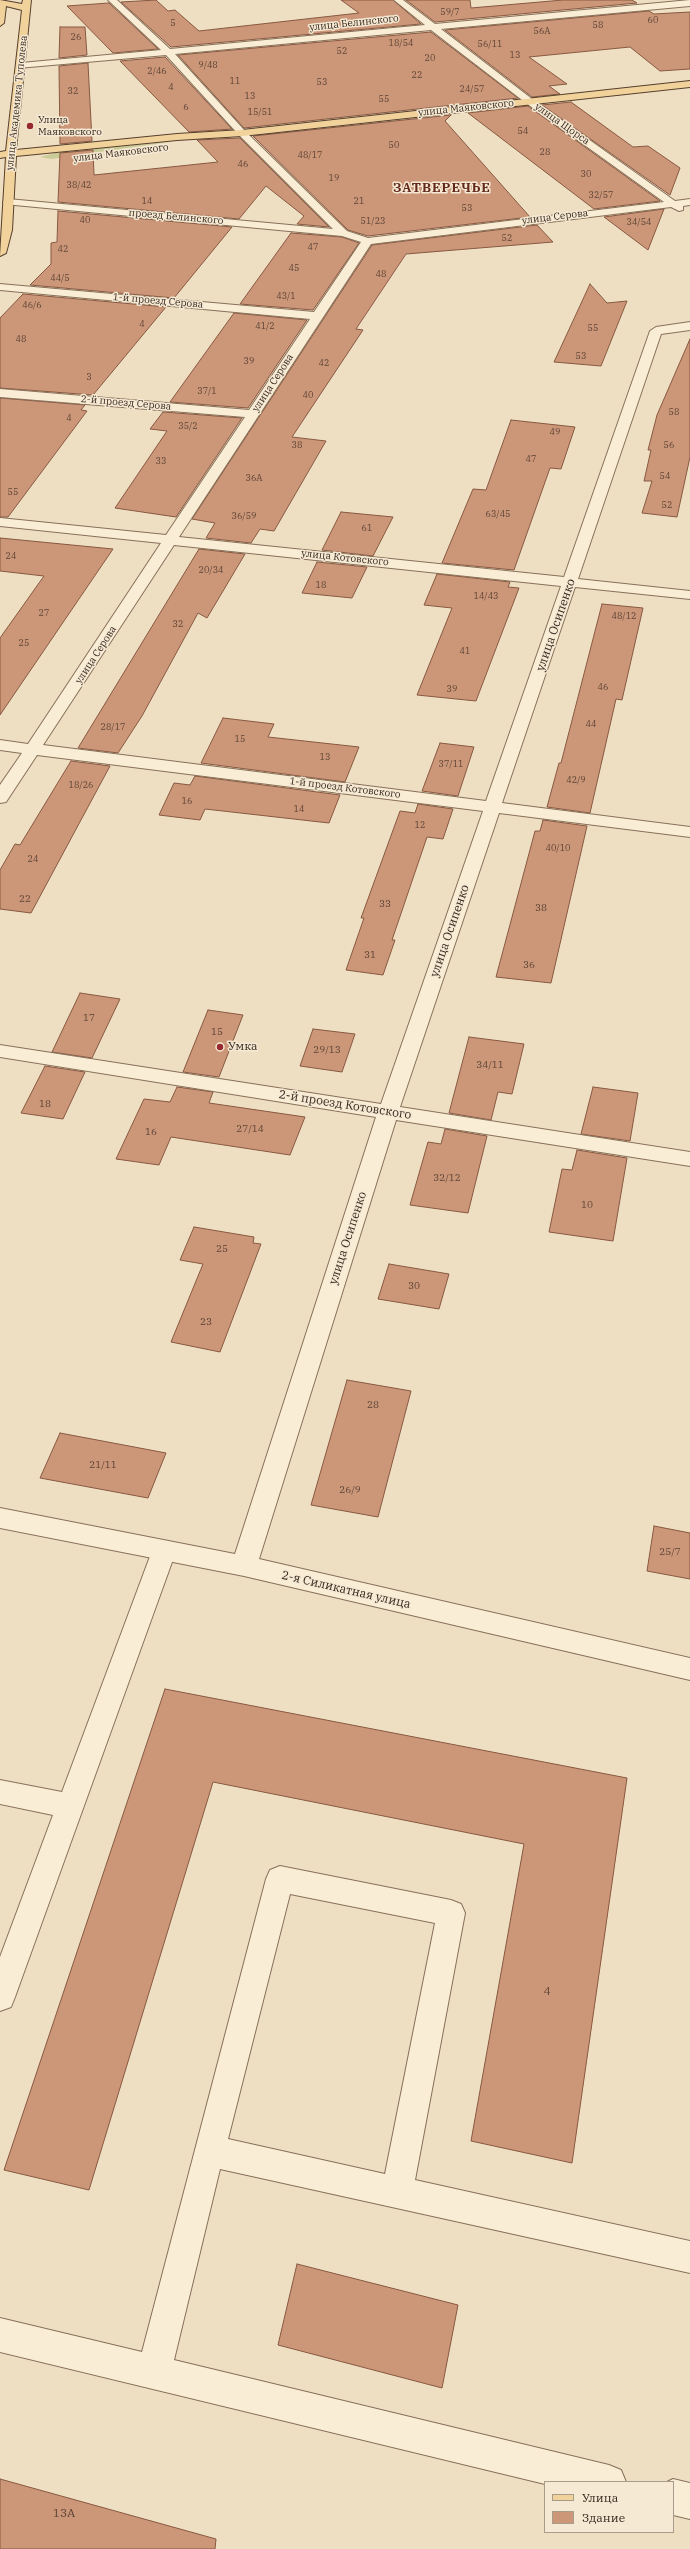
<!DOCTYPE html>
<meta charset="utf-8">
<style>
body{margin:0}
#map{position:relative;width:690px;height:2549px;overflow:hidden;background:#eedfc3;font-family:"IBM Plex Serif",serif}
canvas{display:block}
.legend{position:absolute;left:544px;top:2481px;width:130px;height:52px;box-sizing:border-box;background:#f5e9d3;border:1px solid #a99c8b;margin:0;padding:5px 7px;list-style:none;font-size:12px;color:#38291e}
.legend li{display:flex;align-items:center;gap:8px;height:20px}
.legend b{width:20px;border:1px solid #a99c8b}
</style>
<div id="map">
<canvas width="690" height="2549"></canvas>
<ul class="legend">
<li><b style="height:5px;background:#f1d29b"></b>Улица</li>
<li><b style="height:11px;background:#cc9779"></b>Здание</li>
</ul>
</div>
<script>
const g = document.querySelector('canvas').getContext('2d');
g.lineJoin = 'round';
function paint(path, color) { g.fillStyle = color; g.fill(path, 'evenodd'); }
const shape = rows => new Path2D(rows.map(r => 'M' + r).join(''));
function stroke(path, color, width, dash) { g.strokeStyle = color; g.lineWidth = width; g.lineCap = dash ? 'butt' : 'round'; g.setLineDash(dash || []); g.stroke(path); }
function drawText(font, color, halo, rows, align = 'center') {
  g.font = font + ' "IBM Plex Serif",serif'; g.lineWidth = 3; g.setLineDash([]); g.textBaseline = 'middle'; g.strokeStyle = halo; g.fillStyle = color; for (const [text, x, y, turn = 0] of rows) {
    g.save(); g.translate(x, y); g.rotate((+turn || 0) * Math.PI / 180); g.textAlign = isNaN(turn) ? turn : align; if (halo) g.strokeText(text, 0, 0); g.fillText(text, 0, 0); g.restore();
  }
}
paint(shape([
 [176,141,51,159,40,157,55,153]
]), '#c9cc97');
const building = shape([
 [156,0,168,11,175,10,199,31,359,13,341,0,393,0,421,24,171,47,121,2,156,0],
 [406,0,470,0,471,8,563,0,632,0,637,3,435,22,406,0],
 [109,3,158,49,113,53,67,6,109,3],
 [649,11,654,14,690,12,690,69,660,71,630,47,529,57,567,84,549,86,560,94,532,97,445,30,649,11],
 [60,27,85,27,87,55,59,58,60,27],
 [431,32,518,98,244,128,178,55,431,32],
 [165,57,232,129,189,132,120,61,165,57],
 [88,63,92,141,60,144,59,66,88,63],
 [571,102,633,147,648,146,680,168,670,195,542,105,571,102],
 [528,106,660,201,594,209,468,113,528,106],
 [451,115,445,121,530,217,368,236,348,230,253,136,451,115],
 [240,138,329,227,297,224,304,216,266,186,239,219,58,202,60,153,93,150,94,175,218,162,197,140,240,138],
 [664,209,648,250,604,217,664,209],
 [58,211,232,227,174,298,30,285,51,264,51,243,57,242,58,211],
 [537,225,553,242,406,254,356,329,363,330,292,437,326,441,274,531,260,529,251,543,206,538,215,523,192,519,372,245,537,225],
 [291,233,342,237,359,243,313,310,240,304,291,233],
 [590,284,607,303,627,301,601,366,554,362,590,284],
 [23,294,166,307,93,395,0,388,0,318,23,294],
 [234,313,307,320,248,408,170,402,234,313],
 [690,339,690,457,677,517,642,513,652,481,644,481,651,450,648,450,657,415,690,339],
 [0,398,85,405,81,410,87,411,8,517,0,517,0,398],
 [163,412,242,418,176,517,115,508,167,431,150,429,163,412],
 [511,420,575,427,561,469,550,468,514,570,442,563,473,489,486,490,511,420],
 [341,512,393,517,373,556,322,550,341,512],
 [0,538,113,549,0,715,0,638,44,576,0,571,0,538],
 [199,549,245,554,207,618,198,613,142,716,118,753,78,748,199,549],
 [317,562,367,567,352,598,302,593,317,562],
 [437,574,510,582,508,587,519,588,476,701,417,695,452,608,424,605,437,574],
 [602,604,643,608,622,700,616,699,590,813,547,807,559,763,561,763,602,604],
 [223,718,274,724,268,737,359,747,345,782,201,763,223,718],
 [440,743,474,747,458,796,422,791,440,743],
 [71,761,110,766,31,913,0,909,0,870,15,844,20,845,71,761],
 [195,776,340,795,329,823,205,809,200,820,159,815,174,783,190,785,195,776],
 [418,804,453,809,443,839,427,837,392,940,395,940,383,975,346,970,364,918,361,918,400,811,415,813,418,804],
 [543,820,587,826,551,983,496,977,535,831,540,831,543,820],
 [80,993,120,999,92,1058,52,1052,80,993],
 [208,1010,243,1015,219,1077,183,1072,208,1010],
 [313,1029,355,1034,342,1072,300,1066,313,1029],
 [469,1037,524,1044,512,1094,498,1092,491,1120,449,1113,469,1037],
 [45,1066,85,1072,63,1119,21,1113,45,1066],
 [177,1087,213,1092,209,1103,305,1117,290,1155,171,1137,159,1165,116,1159,144,1099,170,1102,177,1087],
 [593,1087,638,1093,630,1141,581,1134,593,1087],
 [445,1129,487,1136,468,1213,410,1205,428,1142,441,1144,445,1129],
 [577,1150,627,1158,613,1241,549,1232,562,1169,572,1170,577,1150],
 [194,1227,254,1237,253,1243,261,1244,220,1352,171,1342,203,1264,180,1260,194,1227],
 [389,1264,449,1274,439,1309,378,1299,389,1264],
 [347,1380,411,1391,378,1517,311,1505,347,1380],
 [60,1433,166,1453,148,1498,40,1478,60,1433],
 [654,1526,690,1533,690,1579,647,1571,654,1526],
 [165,1689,627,1778,572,2163,471,2141,524,1844,213,1782,89,2190,4,2170,165,1689],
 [297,2264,458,2305,442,2388,278,2345,297,2264],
 [0,2479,216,2539,215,2549,0,2549,0,2479]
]);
paint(building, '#cc9779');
stroke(building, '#875840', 1);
const lane = shape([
 [164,1541,173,1544,176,1551,15,1997,11,2007,0,2011,0,1957,53,1815,0,1804,0,1780,62,1792,152,1551,155,1544,164,1541],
 [280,1866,451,1900,461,1904,465,1913,415,2180,690,2241,690,2273,220,2169,174,2360,609,2465,621,2470,626,2482,545,2482,545,2484,0,2352,0,2318,142,2352,266,1879,270,1870,280,1866],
 [290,1894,435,1923,385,2174,228,2139,290,1894],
 [673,2479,690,2483,690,2519,673,2515,673,2482,667,2482,673,2479]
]);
const street = shape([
 [108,0,117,0,170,49,425,25,394,0,403,0,435,24,690,0,690,6,441,29,532,99,675,201,690,199,690,205,683,206,683,210,679,211,671,207,371,244,179,537,564,577,650,331,656,327,690,322,690,330,661,334,578,579,690,591,690,599,575,587,502,803,690,827,690,837,499,813,400,1107,690,1152,690,1166,396,1120,259,1559,690,1658,690,1680,244,1576,0,1528,0,1508,235,1554,376,1117,0,1057,0,1045,381,1104,483,811,37,755,6,802,0,803,0,785,22,753,0,750,0,740,28,744,161,543,0,526,0,518,166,535,245,417,0,397,0,389,249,410,310,319,0,290,0,284,314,312,361,242,342,236,4,204,3,202,8,199,333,229,239,135,166,55,18,68,18,64,21,63,161,50,108,0],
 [431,30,526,103,664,202,368,238,347,231,245,131,175,54,431,30],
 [174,545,561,586,486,801,43,745,174,545]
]);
const primary = shape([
 [0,0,22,4,23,0,31,0,16,150,177,134,242,130,690,81,690,87,242,136,177,140,16,156,12,230,6,253,0,256,6,157,0,158,0,152,6,151,22,10,6,6,4,23,0,26,0,0]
]);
stroke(lane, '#88705a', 2);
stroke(street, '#88705a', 2);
stroke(primary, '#563f2e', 2);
paint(lane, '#f9edd6');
paint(street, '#f9edd6');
paint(primary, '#f1d29b');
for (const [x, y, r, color] of [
 [30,126,4,"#972a30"],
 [220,1047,4,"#972a30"]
]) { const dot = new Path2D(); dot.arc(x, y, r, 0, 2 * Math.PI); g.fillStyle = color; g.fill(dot); stroke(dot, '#f5e9d3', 1.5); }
drawText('9px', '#5d4435', null, [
 ["59/7",450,12],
 ["60",653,20],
 ["5",173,23],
 ["58",598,25],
 ["56А",542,31],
 ["26",76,37],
 ["18/54",401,43],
 ["56/11",490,44],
 ["52",342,51],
 ["13",515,55],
 ["20",430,58],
 ["9/48",208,65],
 ["2/46",157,71],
 ["22",417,75],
 ["11",235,81],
 ["53",322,82],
 ["4",171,87],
 ["24/57",472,89],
 ["32",73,91],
 ["13",250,96],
 ["55",384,99],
 ["6",186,107],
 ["15/51",260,112],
 ["54",523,131],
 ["50",394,145],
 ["28",545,152],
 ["48/17",310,155],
 ["46",243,164],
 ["30",586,174],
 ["19",334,178],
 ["38/42",79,185],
 ["32/57",601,195],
 ["14",147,201],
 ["21",359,201],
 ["53",467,208],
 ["40",85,220],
 ["51/23",373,221],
 ["34/54",639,222],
 ["52",507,238],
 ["47",313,247],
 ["42",63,249],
 ["45",294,268],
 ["48",381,274],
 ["44/5",60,278],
 ["43/1",286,296],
 ["46/6",32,305],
 ["4",142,324],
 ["41/2",265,326],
 ["55",593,328],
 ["48",21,339],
 ["53",581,356],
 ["39",249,361],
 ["42",324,363],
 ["3",89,377],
 ["37/1",207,391],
 ["40",308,395],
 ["58",674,412],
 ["4",69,418],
 ["35/2",188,426],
 ["49",555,432],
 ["38",297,445],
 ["56",669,445],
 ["47",531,459],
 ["33",161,461],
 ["54",665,476],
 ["36А",254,478],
 ["55",13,492],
 ["52",667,505],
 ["63/45",498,514],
 ["36/59",244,516],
 ["61",367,528],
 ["24",11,556],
 ["20/34",211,570],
 ["18",321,585],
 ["14/43",486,596],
 ["27",44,613],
 ["48/12",624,616],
 ["32",178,624],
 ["25",24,643],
 ["41",465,651],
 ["46",603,687],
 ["39",452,689],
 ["44",591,724],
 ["28/17",113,727],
 ["15",240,739],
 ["13",325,757],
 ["37/11",451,764],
 ["42/9",576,780],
 ["18/26",81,785],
 ["16",187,801],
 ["14",299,809],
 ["12",420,825],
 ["40/10",558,848],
 ["24",33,859]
]);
drawText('10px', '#38291e', '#f5e9d3', [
 ["улица Белинского",354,23,-6],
 ["улица Академика Туполева",17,103,-84],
 ["улица Маяковского",466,108,-6],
 ["улица Щорса",562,124,35],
 ["улица Маяковского",121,153,-7],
 ["проезд Белинского",176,217,5],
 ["улица Серова",555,217,-7],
 ["1-й проезд Серова",158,301,5],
 ["улица Серова",273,383,-57],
 ["2-й проезд Серова",126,403,5],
 ["улица Котовского",345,558,6],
 ["улица Серова",96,655,-57],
 ["1-й проезд Котовского",345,788,7]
]);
drawText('10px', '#38291e', '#f5e9d3', [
 ["Улица",38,120],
 ["Маяковского",38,132]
], 'left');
drawText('10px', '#5d4435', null, [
 ["22",25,899],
 ["33",385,904],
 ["38",541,908],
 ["31",370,955],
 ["36",529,965],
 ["17",89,1018],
 ["15",217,1032],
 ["29/13",327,1050],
 ["34/11",490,1065],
 ["18",45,1104],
 ["27/14",250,1129],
 ["16",151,1132],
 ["32/12",447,1178],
 ["10",587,1205],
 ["25",222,1249],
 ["30",414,1286],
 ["23",206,1322],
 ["28",373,1405],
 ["21/11",103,1465],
 ["26/9",350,1490],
 ["25/7",670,1552]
]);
drawText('12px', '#38291e', '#f5e9d3', [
 ["улица Осипенко",556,625,-71],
 ["улица Осипенко",450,931,-71],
 ["2-й проезд Котовского",345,1105,9],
 ["улица Осипенко",348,1238,-72],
 ["2-я Силикатная улица",346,1590,13]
]);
drawText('12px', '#38291e', '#f5e9d3', [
 ["Умка",228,1047]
], 'left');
drawText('12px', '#5d4435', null, [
 ["4",547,1992],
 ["13А",64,2514]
]);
g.letterSpacing = '1px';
drawText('bold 13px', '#64291d', '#f5e9d3', [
 ["ЗАТВЕРЕЧЬЕ",442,188]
]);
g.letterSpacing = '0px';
</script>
